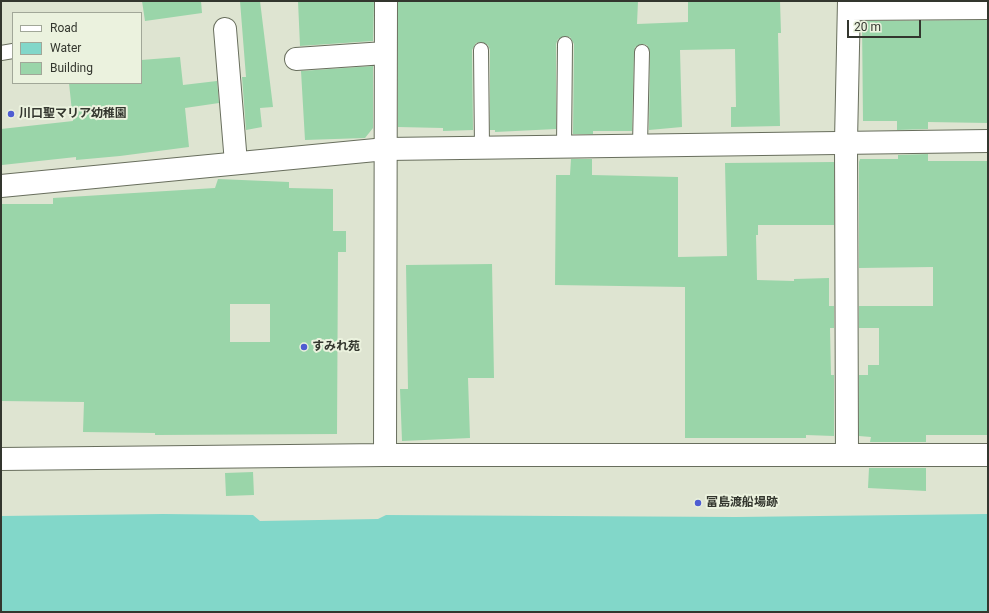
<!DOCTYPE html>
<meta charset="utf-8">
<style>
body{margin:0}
#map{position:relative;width:989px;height:613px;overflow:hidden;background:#dee4d1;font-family:Roboto,sans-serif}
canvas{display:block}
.frame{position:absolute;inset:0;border:2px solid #33362e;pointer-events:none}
.legend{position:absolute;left:12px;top:12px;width:130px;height:72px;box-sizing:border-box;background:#ebf2de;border:1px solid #a1a798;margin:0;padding:5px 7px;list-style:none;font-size:12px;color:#33362e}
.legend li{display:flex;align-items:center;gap:8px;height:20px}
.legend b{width:20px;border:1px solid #a1a798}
.scale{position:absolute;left:847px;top:20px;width:74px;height:18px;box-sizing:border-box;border:2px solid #33362e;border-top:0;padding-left:5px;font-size:12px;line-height:14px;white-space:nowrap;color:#33362e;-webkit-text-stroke:3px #ebf2de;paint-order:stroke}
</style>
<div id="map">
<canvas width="989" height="613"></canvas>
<div class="frame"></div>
<ul class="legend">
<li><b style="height:5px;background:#fff"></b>Road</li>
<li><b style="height:11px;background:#82d7c9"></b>Water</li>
<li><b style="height:11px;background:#9ad5a9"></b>Building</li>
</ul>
<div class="scale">20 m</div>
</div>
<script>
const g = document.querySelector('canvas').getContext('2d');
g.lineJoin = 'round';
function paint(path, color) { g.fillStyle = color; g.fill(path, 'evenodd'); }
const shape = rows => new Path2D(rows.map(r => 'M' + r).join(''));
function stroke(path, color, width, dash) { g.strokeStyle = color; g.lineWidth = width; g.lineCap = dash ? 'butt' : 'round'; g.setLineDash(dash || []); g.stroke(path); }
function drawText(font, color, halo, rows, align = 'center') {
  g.font = font + ' Roboto,"Noto Sans JP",sans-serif'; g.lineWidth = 4; g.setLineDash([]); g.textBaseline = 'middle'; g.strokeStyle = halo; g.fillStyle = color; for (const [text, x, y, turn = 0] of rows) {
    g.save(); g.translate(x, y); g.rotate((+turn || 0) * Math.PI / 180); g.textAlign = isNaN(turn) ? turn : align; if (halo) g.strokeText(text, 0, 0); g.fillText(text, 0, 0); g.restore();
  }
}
paint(shape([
 [163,514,253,515,260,521,378,519,386,515,736,517,988,514,988,612,1,612,1,516]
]), '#82d7c9');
paint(shape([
 [142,1,201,1,202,13,145,21],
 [240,1,260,1,273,107,260,108,262,127,246,130,242,77,246,77],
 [298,1,374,1,373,41,300,46],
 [398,1,638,1,637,24,688,22,688,1,780,1,781,33,778,33,780,126,731,127,731,107,736,107,735,49,680,50,682,127,649,130,650,52,647,45,642,44,635,47,634,52,632,131,593,131,593,134,573,134,574,44,570,37,565,36,558,39,556,44,556,129,495,132,495,130,490,130,490,50,488,45,481,42,476,43,472,50,473,130,443,131,443,128,398,127],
 [988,20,988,123,928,122,928,129,897,130,897,121,863,121,862,21],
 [180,57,183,85,217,81,219,103,185,108,189,147,120,156,76,160,76,157,2,165,1,129,73,121,69,83,141,83,141,60],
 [373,66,373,128,365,138,305,140,301,71],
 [928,154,928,161,988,161,988,435,926,435,926,442,870,442,871,437,859,436,859,375,868,375,868,365,879,365,879,328,859,328,859,306,933,306,933,267,859,268,859,162,860,159,898,159,898,155],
 [571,159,592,159,592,175,678,177,678,257,727,256,725,163,834,162,834,225,758,225,758,235,756,235,757,280,794,281,794,279,829,278,829,306,834,306,834,328,830,328,831,375,834,375,834,436,806,435,806,438,685,438,685,287,555,285,556,175,570,175],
 [218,179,289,182,289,188,333,189,333,231,346,231,346,252,338,252,337,434,155,435,155,433,83,432,84,402,1,401,1,204,53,204,53,198,215,188],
 [230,304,270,304,270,342,230,342],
 [492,264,494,378,468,378,470,438,402,441,400,389,408,389,406,265],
 [869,468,926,468,926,491,868,488],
 [253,472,254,495,226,496,225,473]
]), '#9ad5a9');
const lane = shape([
 [481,50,482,147],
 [1,53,13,51],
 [640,145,642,52],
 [564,146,565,44]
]);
const street = shape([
 [849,9,988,8],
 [225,29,236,163],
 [296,59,385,53],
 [385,455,386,1],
 [847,455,846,141,849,1],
 [1,459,385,455,988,455]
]);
const secondary = shape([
 [1,186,386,149,988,141]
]);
stroke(lane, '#686e5d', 16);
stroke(street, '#686e5d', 24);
stroke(secondary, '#686e5d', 24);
stroke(lane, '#fff', 14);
stroke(street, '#fff', 22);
stroke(secondary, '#fff', 22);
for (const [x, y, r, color] of [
 [11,114,4,"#4e5dd2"],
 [304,347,4,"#4e5dd2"],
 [698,503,4,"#4e5dd2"]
]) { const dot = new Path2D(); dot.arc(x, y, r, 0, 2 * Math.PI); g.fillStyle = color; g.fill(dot); stroke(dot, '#ebf2de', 1.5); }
drawText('bold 12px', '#33362e', '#ebf2de', [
 ["川口聖マリア幼稚園",19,114],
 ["すみれ苑",312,347],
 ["富島渡船場跡",706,503]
], 'left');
</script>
